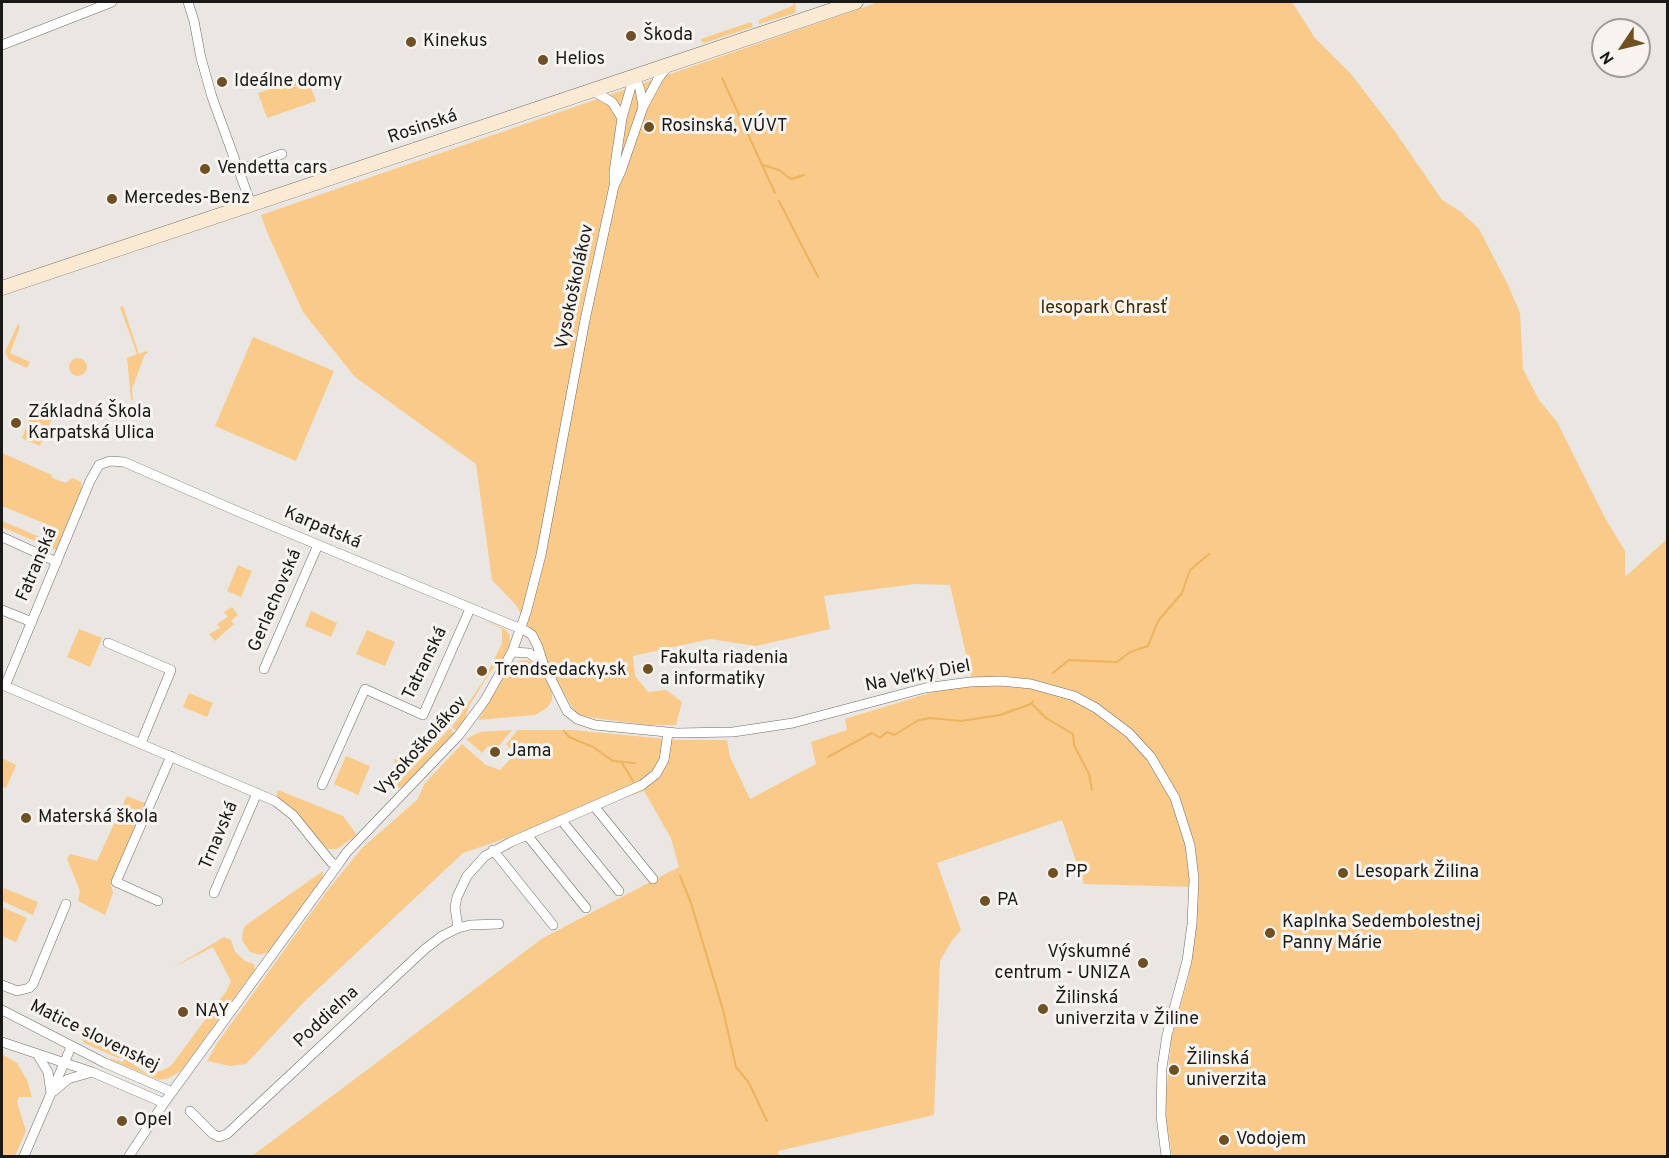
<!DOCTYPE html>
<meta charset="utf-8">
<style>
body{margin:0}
#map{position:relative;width:1669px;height:1158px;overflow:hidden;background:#eae6e2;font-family:Overpass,sans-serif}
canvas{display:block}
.frame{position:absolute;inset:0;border:3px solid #1b1918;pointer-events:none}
.north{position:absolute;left:1591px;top:18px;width:60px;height:60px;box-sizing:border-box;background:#f7f4ef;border:2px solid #9f9c99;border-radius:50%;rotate:235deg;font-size:16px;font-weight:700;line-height:24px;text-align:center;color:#1b1918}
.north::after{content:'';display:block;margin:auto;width:21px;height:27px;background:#6e5024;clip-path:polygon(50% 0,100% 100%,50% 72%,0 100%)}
</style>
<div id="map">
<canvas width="1669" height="1158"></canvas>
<div class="frame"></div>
<div class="north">N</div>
</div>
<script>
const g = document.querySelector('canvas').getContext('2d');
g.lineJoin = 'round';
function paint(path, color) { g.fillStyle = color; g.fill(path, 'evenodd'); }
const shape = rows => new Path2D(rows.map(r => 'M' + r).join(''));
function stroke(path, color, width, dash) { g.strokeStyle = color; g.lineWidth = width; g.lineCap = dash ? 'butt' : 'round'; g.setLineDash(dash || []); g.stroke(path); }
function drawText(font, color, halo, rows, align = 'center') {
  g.font = font + ' Overpass,sans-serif'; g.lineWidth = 6; g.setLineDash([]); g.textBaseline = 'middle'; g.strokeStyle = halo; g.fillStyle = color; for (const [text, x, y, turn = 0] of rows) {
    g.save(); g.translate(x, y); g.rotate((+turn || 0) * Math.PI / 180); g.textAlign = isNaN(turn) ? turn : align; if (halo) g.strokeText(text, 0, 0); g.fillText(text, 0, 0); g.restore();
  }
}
paint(shape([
 [793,2,795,2,796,7,795,13,759,24,759,20,794,5],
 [879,2,1292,2,1315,38,1351,74,1394,130,1442,200,1461,212,1479,229,1508,285,1520,313,1523,369,1539,400,1557,422,1604,516,1625,551,1625,577,1667,539,1667,1156,1172,1156,1165,1110,1171,1040,1189,975,1194,887,1084,884,1062,820,937,863,961,930,951,942,940,961,934,1115,778,1151,779,1156,252,1156,543,938,679,867,671,838,644,791,463,853,304,1002,246,1064,230,1066,207,1061,218,1042,327,891,362,848,417,800,425,783,462,744,486,765,500,770,515,754,506,744,518,730,572,730,677,740,727,740,730,757,750,799,816,764,811,742,847,730,845,719,972,680,950,585,915,584,824,596,830,629,756,646,710,639,633,656,635,676,648,692,666,690,682,702,676,725,647,725,587,717,576,714,560,687,516,605,492,580,476,464,355,377,303,312,267,232,261,215],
 [751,22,753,27,704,43,701,41,701,39],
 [307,77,316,101,267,118,258,93],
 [123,306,139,354,147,351,148,353,145,354,132,389,133,401,131,399,127,358,137,354,120,307],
 [18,324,20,327,10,353,30,362,27,368,9,360,5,352],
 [253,337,334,371,296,461,215,426],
 '69 367a9 9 0 1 1 18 0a9 9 0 1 1-18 0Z',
 [35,406,54,414,40,446,22,438],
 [2,453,52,475,51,477,65,483,73,478,81,482,82,491,56,550,2,527,2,521,54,543,59,531,56,528,2,506],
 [238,565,252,571,241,597,227,591],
 [232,607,238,615,231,621,234,624,215,641,209,634,220,628,217,624,228,617,224,612],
 [311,611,337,623,331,637,305,626],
 [482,619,505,629,510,636,509,646,503,658,491,671,469,706,464,722,456,731,452,727,484,680,502,644,502,629],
 [79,629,102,638,90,667,67,657],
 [367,630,395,642,385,666,356,654],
 [528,660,539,666,552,691,552,700,547,708,535,715,478,720,509,669,519,661],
 [189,693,213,703,207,717,183,707],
 [450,728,455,734,412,780,399,788,396,785],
 [512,730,497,748,488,746,482,753,466,739,480,732],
 [420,734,433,743,393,786,395,759,407,764],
 [346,756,370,766,358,795,334,784],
 [2,758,16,765,6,788,2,786],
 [278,790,343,816,357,835,337,849,328,849,276,798],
 [127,796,147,804,111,885,113,893,105,915,78,901,80,891,67,859,70,854,97,861],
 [323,871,322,879,271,951,260,955,250,952,242,940,243,930,245,926],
 [4,888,38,902,33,915,2,901],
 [2,907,27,918,16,942,2,936],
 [224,937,231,940,235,952,245,961,254,964,255,969,252,976,247,980,181,1071,169,1078,159,1080,109,1059,110,1058,122,1062,129,1055,127,1060,146,1073,161,1071,171,1066,227,990,231,981,213,947,174,967],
 [85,1024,89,1025,86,1030,121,1056,124,1051,125,1055,122,1058,118,1058,84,1043,79,1029],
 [2,1054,17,1063,27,1080,32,1097,19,1097,17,1102,26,1131,15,1156,2,1156]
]), '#f9ca8a');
stroke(shape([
 [722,78,775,193],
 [763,165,779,170,791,179,804,175],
 [779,201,818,277],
 [1053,673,1069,660,1117,662,1130,652,1148,646,1158,621,1182,593,1190,570,1209,554],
 [1032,704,1046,718,1073,734,1074,745,1089,774,1092,790],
 [564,731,569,737,593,747,613,761,635,763],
 [828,757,872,733,880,738,887,732,894,735,919,720,930,718,961,721,1000,715,1031,704,1033,701],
 [622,763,633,781],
 [680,876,691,903,723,1010,736,1067,749,1083,767,1121]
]), '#edb35d', 2);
const street = shape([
 [188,2,194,21,201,58,212,97,251,204],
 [2,45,112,2],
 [591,90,612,102,622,118],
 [643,107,658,79,668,66],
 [239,170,282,154],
 [614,182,614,172,622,118,634,76],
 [2,537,57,562],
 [2,610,32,622],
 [108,643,171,670,141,743],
 [512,652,529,653,543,663],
 [264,669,318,545],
 [322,785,365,689,423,715,470,609],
 [594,806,653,879],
 [562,821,619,891],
 [527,835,586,908],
 [493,850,553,925],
 [337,866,331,862,293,815,275,801,5,686,90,481,99,465,110,461,124,462,239,512,526,631,532,635,538,647,543,663,567,711,577,719,595,725,677,733,733,732,793,723,925,688,970,682,1001,681,1031,684,1074,696,1096,708,1129,733,1151,757,1175,798,1190,845,1194,879,1192,924,1187,961,1167,1035,1162,1068,1161,1116,1166,1156],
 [214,893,257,793],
 [158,901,116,882,171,756],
 [458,928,455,907,457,897,467,876,485,856,511,842,642,785,656,774,664,760,668,733],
 [2,985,17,991,29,988,33,984,66,904],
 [2,1010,105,1063,172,1092],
 [2,1042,92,1072,164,1103],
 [37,1054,48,1072,51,1093],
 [54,1091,68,1079,89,1073],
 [190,1111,213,1134,219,1137,227,1134,425,949,442,936,458,928,470,925,499,924],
 [24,1156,71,1047],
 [129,1156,164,1103,337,866,347,852,459,735,485,700,512,652,526,613,541,555,585,320,614,186,621,171,643,107,640,89,634,76]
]);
const secondary = shape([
 [2,288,856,2]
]);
stroke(street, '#706d69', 10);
stroke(secondary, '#706d69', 15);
stroke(street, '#fff', 9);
stroke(secondary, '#faead3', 14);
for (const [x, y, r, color] of [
 [631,36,6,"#6e5024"],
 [411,42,6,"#6e5024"],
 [543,60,6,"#6e5024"],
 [222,82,6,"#6e5024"],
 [649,127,6,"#6e5024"],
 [205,169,6,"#6e5024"],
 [112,199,6,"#6e5024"],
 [16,423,6,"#6e5024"],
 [648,669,6,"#6e5024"],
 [482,671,6,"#6e5024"],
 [495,752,6,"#6e5024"],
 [26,818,6,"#6e5024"],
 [1053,873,6,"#6e5024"],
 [1343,873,6,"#6e5024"],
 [985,901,6,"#6e5024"],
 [1270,933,6,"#6e5024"],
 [1143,963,6,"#6e5024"],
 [1043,1009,6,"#6e5024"],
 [183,1012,6,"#6e5024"],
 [1174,1070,6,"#6e5024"],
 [122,1121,6,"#6e5024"],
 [1224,1140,6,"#6e5024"]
]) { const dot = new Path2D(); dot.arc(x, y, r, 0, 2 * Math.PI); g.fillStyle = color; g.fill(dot); stroke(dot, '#f7f4ef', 2); }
drawText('18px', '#1b1918', '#f7f4ef', [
 ["Škoda",643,36],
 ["Kinekus",423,42],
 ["Helios",555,60],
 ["Ideálne domy",234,82],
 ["Rosinská, VÚVT",661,127],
 ["Vendetta cars",217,169],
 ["Mercedes-Benz",124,199],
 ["Základná Škola",28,413],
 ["Karpatská Ulica",28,434],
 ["Fakulta riadenia",660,659],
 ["a informatiky",660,680],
 ["Trendsedacky.sk",494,671],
 ["Jama",507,752],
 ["Materská škola",38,818],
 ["PP",1065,873],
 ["Lesopark Žilina",1355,873],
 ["PA",997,901],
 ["Kaplnka Sedembolestnej",1282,923],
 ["Panny Márie",1282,944],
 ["Výskumné",1131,953,"right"],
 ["centrum - UNIZA",1131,974,"right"],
 ["Žilinská",1055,999],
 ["univerzita v Žiline",1055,1020],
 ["NAY",195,1012],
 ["Žilinská",1186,1060],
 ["univerzita",1186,1081],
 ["Opel",134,1121],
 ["Vodojem",1236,1140]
], 'left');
drawText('18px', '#1b1918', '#f7f4ef', [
 ["Rosinská",423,128,-19],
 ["Vysokoškolákov",576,287,-78],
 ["Karpatská",322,529,23],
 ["Fatranská",38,565,-67],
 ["Gerlachovská",276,601,-67],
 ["Tatranská",426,664,-64],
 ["Na Veľký Diel",918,677,-11],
 ["Vysokoškolákov",422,747,-48],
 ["Trnavská",220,836,-67],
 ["Poddielna",327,1018,-43],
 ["Matice slovenskej",94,1037,26]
]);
drawText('18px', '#402902', '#f7f4ef', [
 ["lesopark Chrasť",1104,309]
]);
</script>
